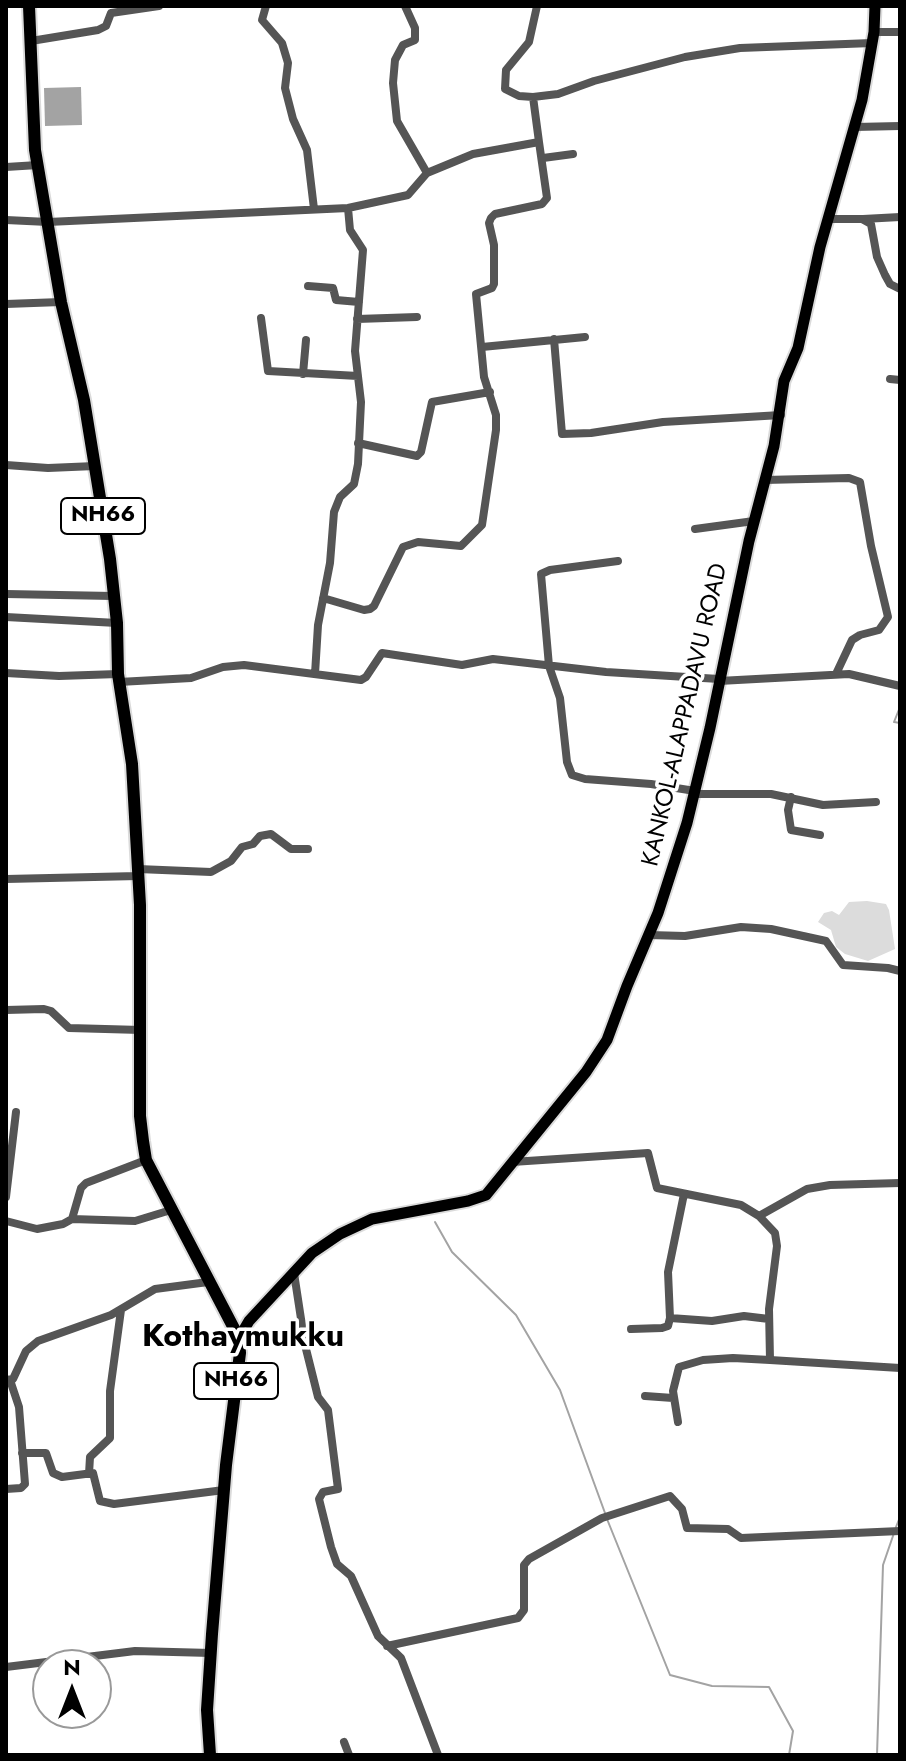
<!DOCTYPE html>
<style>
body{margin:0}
#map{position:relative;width:906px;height:1761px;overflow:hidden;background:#fff;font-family:Jost,sans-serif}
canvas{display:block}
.frame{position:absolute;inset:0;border:8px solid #000;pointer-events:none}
.north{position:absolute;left:32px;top:1649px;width:80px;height:80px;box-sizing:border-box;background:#fff;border:2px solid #999;border-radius:50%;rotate:0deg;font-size:22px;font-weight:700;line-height:32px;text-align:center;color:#000}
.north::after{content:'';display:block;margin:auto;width:28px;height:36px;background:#000;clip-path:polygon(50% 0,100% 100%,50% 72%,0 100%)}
</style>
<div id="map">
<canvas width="906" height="1761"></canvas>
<div class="frame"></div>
<div class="north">N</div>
</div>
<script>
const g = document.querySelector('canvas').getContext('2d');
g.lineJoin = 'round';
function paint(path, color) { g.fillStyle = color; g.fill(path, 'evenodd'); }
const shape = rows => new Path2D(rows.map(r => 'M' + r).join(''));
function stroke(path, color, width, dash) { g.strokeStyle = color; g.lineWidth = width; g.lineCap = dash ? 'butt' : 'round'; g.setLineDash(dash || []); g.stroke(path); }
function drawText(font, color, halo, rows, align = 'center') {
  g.font = font + ' Jost,sans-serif'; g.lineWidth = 7; g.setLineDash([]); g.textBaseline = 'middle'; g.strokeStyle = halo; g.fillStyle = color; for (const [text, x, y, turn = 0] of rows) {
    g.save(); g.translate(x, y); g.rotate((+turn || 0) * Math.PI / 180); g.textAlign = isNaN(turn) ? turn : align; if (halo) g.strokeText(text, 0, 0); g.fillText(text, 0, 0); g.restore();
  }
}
paint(shape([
 [867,901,886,904,889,910,895,949,868,961,845,954,836,947,831,930,818,922,824,913,832,911,839,915,849,902]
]), '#dcdcdc');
paint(shape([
 [81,87,82,125,45,126,44,88]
]), '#a3a3a3');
stroke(shape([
 [900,611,900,624],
 [900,707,894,722,900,723],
 [435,1222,452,1252,516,1315,560,1390,605,1513],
 [607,1519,670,1675,712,1686,769,1687,793,1731,789,1755],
 [896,1527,900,1517],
 [877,1755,883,1565,894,1533]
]), '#a3a3a3', 2);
const major = shape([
 [239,1338,249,1321,312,1253,340,1234,372,1219,468,1201,486,1195,586,1072,607,1040,627,986,658,913,687,823,710,728,749,541,774,446,784,381,798,348,820,247,862,100,874,32,875,6]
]);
const highway = shape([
 [29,6,35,150,61,302,84,400,110,559,117,623,118,674,132,764,140,905,140,1116,143,1141,146,1160,239,1338,240,1353,226,1465,212,1634,207,1710,210,1755]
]);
stroke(major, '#dbdbdb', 15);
stroke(highway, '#dbdbdb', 16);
stroke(shape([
 [266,6,262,20,282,43,288,63,285,88,293,119,307,150,314,209],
 [405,6,415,28,415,40,403,45,395,60,393,83,397,121,427,173],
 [874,32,900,32],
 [31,41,98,30,106,26,111,13,159,6],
 [533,97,519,96,505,89,506,70,529,42,537,6],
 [855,127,900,126],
 [543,158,573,154],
 [6,167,38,165],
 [828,219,862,219,871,224,877,257,885,275,890,284,900,289],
 [863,219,900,217],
 [6,220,48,222,348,208,408,195,427,173,473,154,539,142,533,97,558,94,594,81,685,57,740,48,872,43],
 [308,286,333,288,336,300,359,302],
 [6,304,61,302],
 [261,318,268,371,358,376],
 [357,319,417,317],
 [554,339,562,434,591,433,663,422,781,415],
 [482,347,585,337],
 [303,374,306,340],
 [890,379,900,380],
 [358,443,417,456,421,452,432,402,490,392],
 [6,465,48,468,95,466],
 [764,480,849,478,860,482,871,546,888,617,879,630,860,635,852,640,836,674],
 [695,529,754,521],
 [618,561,550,570,541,574,549,666,560,698,567,762,572,775,585,779,651,784,695,791],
 [6,594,113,596],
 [323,598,364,610,370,609,374,606,403,547,418,542,461,546,482,525,496,430,496,415,484,377,476,294,492,288,494,284,494,245,489,223,491,218,495,214,542,204,547,198,539,142],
 [6,617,117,623],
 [6,673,59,676,118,674],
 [315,674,318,625,330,563,334,512,340,497,354,484,358,464,361,402,355,351,363,250,350,230,348,208],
 [719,681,849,674,900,686],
 [119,682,191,678,223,667,244,665,361,680,366,677,382,653,462,665,493,659,606,672,719,679],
 [694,794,771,794,823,805,876,802],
 [791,797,788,810,791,830,820,835],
 [138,869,211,872,231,861,242,847,253,844,260,836,271,834,291,849,308,849],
 [6,879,138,876],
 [649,935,685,936,741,927,771,929,826,941,843,965,888,968,900,971],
 [6,1010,44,1009,51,1011,69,1028,141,1030],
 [512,1162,648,1153,657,1188,741,1205,759,1216,775,1233,777,1246,769,1309,770,1360,900,1368],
 [6,1197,16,1112],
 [759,1216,807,1189,830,1185,900,1183],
 [72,1219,135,1221,171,1210],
 [6,1221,37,1229,63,1224,72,1219,81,1188,86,1183,146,1160],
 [294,1273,305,1345,318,1397,328,1410,338,1489,323,1492,319,1499,331,1547,337,1564,351,1576,378,1636,401,1658,438,1755],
 [670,1318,712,1321,744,1316,769,1319],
 [631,1329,662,1328,668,1326,670,1318,668,1272,684,1194],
 [6,1380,13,1379,26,1351,38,1341,111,1315,155,1289,208,1282],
 [645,1396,673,1398],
 [678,1422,673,1391,679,1367,703,1360,733,1358,770,1360],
 [22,1453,46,1453,53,1473,62,1477,93,1473,100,1501,114,1504,224,1490],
 [89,1474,90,1457,110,1438,110,1391,121,1310],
 [6,1489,21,1488,25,1484,19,1407,10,1380],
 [387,1646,518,1618,524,1610,524,1565,529,1559,602,1518,670,1496,682,1509,687,1528,728,1529,741,1538,900,1531],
 [6,1667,135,1651,211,1653],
 [344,1742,349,1755]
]), '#555', 8);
stroke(major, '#000', 11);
stroke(highway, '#000', 12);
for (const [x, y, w] of [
 [103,516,84],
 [236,1381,84]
]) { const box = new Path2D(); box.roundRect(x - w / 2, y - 18, w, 36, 6); g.fillStyle = '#fff'; g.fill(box); stroke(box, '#000', 2); }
drawText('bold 22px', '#000', null, [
 ["NH66",103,516],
 ["NH66",236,1381]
]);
drawText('24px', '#000', '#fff', [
 ["KANKOL-ALAPPADAVU ROAD",686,715,-77]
]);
drawText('bold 32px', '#000', '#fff', [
 ["Kothaymukku",243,1338]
]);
</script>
